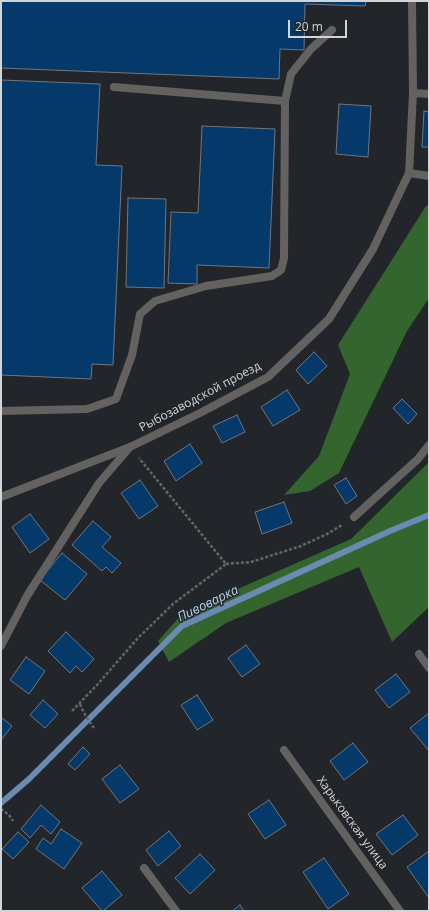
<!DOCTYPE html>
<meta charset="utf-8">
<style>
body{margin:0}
#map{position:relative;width:430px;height:912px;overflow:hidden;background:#222529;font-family:"Open Sans",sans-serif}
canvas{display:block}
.frame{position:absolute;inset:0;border:2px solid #d2d5d8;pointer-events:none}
.scale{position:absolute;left:288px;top:20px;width:59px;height:18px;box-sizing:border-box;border:2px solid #d2d5d8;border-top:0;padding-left:5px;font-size:12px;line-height:14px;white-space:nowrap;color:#d2d5d8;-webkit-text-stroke:3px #222529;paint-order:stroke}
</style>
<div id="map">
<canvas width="430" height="912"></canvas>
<div class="frame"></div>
<div class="scale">20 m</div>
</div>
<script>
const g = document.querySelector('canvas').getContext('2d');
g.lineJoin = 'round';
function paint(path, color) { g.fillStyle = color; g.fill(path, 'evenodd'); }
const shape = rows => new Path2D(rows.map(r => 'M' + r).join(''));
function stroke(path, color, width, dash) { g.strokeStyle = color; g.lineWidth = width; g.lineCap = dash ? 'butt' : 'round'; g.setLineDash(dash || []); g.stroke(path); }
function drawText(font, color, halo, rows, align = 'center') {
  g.font = font + ' "Open Sans",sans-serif'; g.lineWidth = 3; g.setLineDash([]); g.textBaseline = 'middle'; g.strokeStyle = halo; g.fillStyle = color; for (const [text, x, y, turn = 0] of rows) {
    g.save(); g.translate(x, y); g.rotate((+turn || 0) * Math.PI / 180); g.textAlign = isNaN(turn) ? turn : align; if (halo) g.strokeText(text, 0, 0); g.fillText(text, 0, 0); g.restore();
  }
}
paint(shape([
 [429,205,429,298,407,331,339,473,310,491,284,495,319,456,350,374,338,345,426,206],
 [429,462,429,607,392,642,359,567,226,623,169,662,158,641,183,613,351,539]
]), '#34652e');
stroke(shape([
 [1,803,29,779,182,626,390,531,429,515]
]), '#6a8ab2', 6);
const building = shape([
 [1,1,366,1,365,6,305,4,304,50,280,49,279,79,1,68,1,1],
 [1,80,100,84,96,165,122,166,113,365,92,364,91,379,1,375,1,80],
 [339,104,371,106,368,157,336,154,339,104],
 [424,111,429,112,429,147,422,147,424,111],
 [202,126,275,129,269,268,197,265,197,284,168,283,171,212,198,213,202,126],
 [128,198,166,199,164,288,126,287,128,198],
 [314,352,327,366,308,384,296,370,314,352],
 [287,390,300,410,273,426,261,407,287,390],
 [402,399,417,414,408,424,393,408,402,399],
 [237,415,245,432,222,443,213,426,237,415],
 [190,444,202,463,176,481,164,461,190,444],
 [346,478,357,496,346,504,334,485,346,478],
 [140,480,158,506,139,519,121,493,140,480],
 [284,502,292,523,262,534,255,512,284,502],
 [30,514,49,539,30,553,12,527,30,514],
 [93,521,111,537,102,547,121,563,112,573,106,567,102,571,72,545,93,521],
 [62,553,87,574,65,600,40,580,62,553],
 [66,632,94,659,82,672,76,666,70,673,48,651,66,632],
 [246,645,260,664,242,677,228,658,246,645],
 [26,657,45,671,29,694,10,680,26,657],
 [396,674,410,692,389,708,375,690,396,674],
 [197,695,213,720,197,730,181,705,197,695],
 [43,700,58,714,45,728,30,715,43,700],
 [429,713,429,751,410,728,429,713],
 [1,717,12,726,1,740,1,717],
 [353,743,368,762,344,780,330,761,353,743],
 [83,747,90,754,75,770,68,764,83,747],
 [120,765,139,789,120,803,102,779,120,765],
 [269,800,286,825,265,839,248,814,269,800],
 [41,805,60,822,51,834,41,825,30,838,21,829,41,805],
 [403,815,418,835,392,855,376,834,403,815],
 [61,829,82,843,64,869,36,849,43,838,51,844,61,829],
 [169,831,181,846,158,866,146,850,169,831],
 [18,832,29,842,13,859,2,849,18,832],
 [429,851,429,898,407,867,429,851],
 [200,854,215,870,190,894,175,878,200,854],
 [324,858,349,894,328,909,303,872,324,858],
 [102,871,122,895,103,911,102,911,82,888,102,871],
 [240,905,244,911,232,911,240,905]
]);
paint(building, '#04396a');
stroke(building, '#72767c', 1);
stroke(shape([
 [226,564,251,562,301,546,327,534,342,525],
 [80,704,84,713,94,728],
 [72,711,97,685,138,638,174,603,226,564,139,458],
 [1,809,9,815,13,821]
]), '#63666a', 2.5, [3, 2]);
stroke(shape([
 [114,87,285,101],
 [413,93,429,94],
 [409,173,429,176],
 [1,411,87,409,116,399,132,355,140,314,155,301,206,286,272,276,281,270,284,258,285,101,291,74,311,49,332,30],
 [1,497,130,447],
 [354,517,418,459,429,445]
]), '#646260', 8);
stroke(shape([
 [1,646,27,596,99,483,130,447,200,413,268,377,329,319,373,249,409,173,413,93,412,1],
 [419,654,429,668],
 [284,750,400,911],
 [144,868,176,911]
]), '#646260', 8);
drawText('12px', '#d2d5d8', '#222529', [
 ["Рыбозаводской проезд",200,397,-28],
 ["Харьковская улица",352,823,54]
]);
drawText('italic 13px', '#b8d1f1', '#222529', [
 ["Пивоварка",208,604,-26]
]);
</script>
